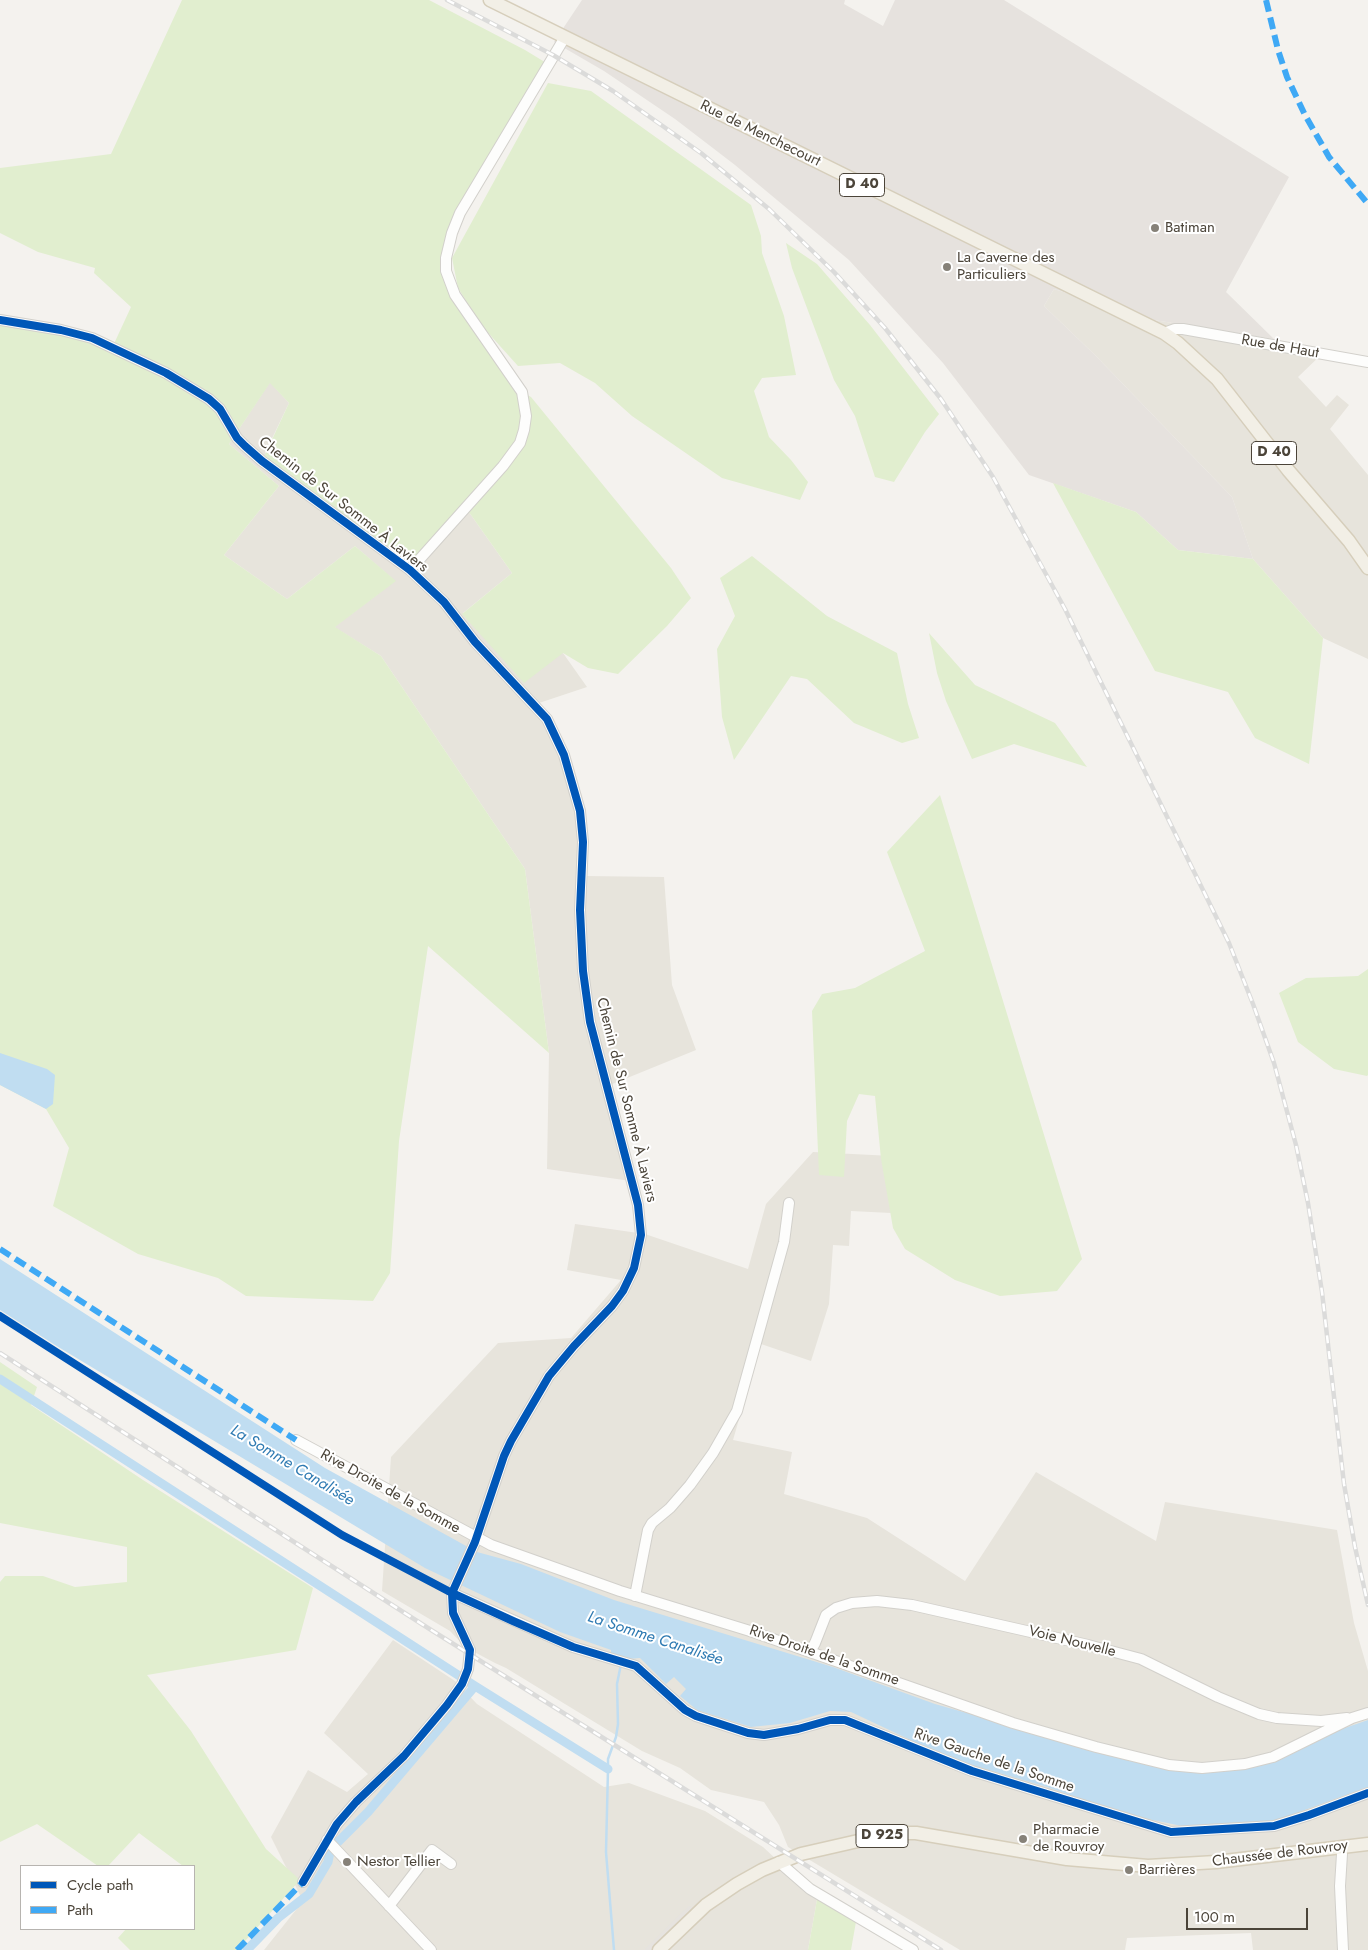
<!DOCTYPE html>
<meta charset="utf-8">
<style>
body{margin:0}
#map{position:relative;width:1368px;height:1950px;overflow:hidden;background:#f4f2ee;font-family:Jost,sans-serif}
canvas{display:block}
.legend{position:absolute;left:20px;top:1865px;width:175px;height:65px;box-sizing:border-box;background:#fff;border:1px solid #b7b4b0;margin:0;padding:6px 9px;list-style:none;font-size:15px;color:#4b4439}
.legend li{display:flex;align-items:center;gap:10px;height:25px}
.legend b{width:25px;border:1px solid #b7b4b0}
.scale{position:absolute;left:1186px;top:1908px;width:122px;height:22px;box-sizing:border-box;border:2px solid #4b4439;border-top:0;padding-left:6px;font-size:15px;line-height:18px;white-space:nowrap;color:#4b4439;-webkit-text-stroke:4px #fff;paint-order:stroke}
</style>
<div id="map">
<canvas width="1368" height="1950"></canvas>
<ul class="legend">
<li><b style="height:6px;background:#0057b8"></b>Cycle path</li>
<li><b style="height:6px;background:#3fa9f5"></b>Path</li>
</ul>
<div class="scale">100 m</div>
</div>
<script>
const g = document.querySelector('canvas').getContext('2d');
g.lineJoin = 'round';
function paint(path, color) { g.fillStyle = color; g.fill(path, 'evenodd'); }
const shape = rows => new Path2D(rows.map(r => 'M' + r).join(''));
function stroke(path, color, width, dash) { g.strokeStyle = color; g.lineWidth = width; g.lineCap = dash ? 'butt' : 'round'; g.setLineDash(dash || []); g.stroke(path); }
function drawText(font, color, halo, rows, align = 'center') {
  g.font = font + ' Jost,sans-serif'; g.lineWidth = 4; g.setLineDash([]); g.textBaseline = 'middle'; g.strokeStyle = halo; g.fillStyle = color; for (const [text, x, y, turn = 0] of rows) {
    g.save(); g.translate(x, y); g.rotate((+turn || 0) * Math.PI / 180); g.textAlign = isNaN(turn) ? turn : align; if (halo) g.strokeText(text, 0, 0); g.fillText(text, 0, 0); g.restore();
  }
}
paint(shape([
 [1054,289,1154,320,1274,339,1324,352,1298,377,1326,407,1337,395,1349,405,1330,429,1368,475,1368,659,1323,638,1253,559,1232,497,1095,355,1044,306],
 [270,382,289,403,265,453,466,508,512,573,463,613,563,653,587,687,539,703,563,739,586,811,586,876,664,877,672,985,696,1050,610,1085,631,1181,547,1169,549,1053,525,869,381,656,334,627,395,581,355,546,287,599,224,555,279,486,229,444],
 [813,1152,892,1156,891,1213,851,1211,849,1246,833,1245,829,1304,811,1361,761,1344,733,1440,792,1452,784,1494,867,1518,965,1581,1036,1472,1156,1541,1165,1502,1337,1530,1354,1623,1368,1671,1368,1950,1253,1950,1251,1933,1127,1938,1125,1950,960,1950,788,1847,779,1825,764,1802,711,1790,680,1768,642,1751,506,1668,495,1663,465,1647,450,1631,382,1591,391,1457,498,1343,571,1338,621,1280,567,1270,575,1224,645,1234,748,1269,766,1204],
 [393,1640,455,1681,477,1704,604,1787,629,1783,705,1811,763,1847,802,1883,818,1894,808,1950,264,1950,303,1901,271,1837,308,1770,347,1792,368,1774,324,1733]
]), '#e7e4dc');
paint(shape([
 [582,0,845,0,844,4,883,26,895,0,1004,0,1289,177,1226,292,1274,339,1154,320,1054,289,1044,306,1095,355,1232,497,1253,559,1178,550,1136,512,1029,475,943,363,849,260,735,165,675,119,604,71,554,42]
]), '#e6e2de');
paint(shape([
 [182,0,429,0,525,50,548,64,452,233,446,271,522,392,531,397,671,568,691,598,667,626,618,674,588,668,563,653,524,683,462,614,512,573,466,508,410,570,262,461,289,403,270,383,229,444,279,486,224,555,287,599,355,546,396,581,335,627,381,656,525,869,549,1053,428,946,399,1141,390,1273,373,1301,246,1296,218,1278,138,1254,53,1206,69,1148,46,1109,0,1085,0,320,112,348,131,307,94,273,95,268,38,252,0,233,0,168,111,154],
 [548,83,591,91,751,205,761,236,762,253,784,316,796,375,762,378,754,391,769,437,791,460,808,482,800,500,722,478,632,416,595,383,560,363,518,366,482,326,458,288,452,258],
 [786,243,817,264,870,325,939,414,925,432,894,482,875,477,855,416,834,380,792,268],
 [1053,483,1136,512,1178,550,1253,559,1323,638,1309,764,1255,738,1228,692,1155,671],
 [752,556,827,616,897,653,908,704,919,738,902,743,854,723,807,679,791,676,734,760,722,717,717,649,735,616,720,578],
 [929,633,975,685,1055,723,1087,767,1014,744,972,759,946,701,937,673],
 [940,795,1082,1259,1057,1291,1000,1296,955,1280,905,1249,893,1228,881,1159,875,1096,859,1094,847,1121,844,1177,819,1175,812,1011,822,994,855,988,925,951,887,852],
 [1368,969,1368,1075,1367,1076,1334,1069,1298,1042,1279,993,1306,978,1358,976],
 [0,1362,37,1387,31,1405,143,1480,313,1588,296,1650,147,1675,191,1731,266,1849,300,1880,237,1950,130,1950,118,1938,126,1929,194,1929,194,1866,183,1866,139,1833,108,1866,98,1866,37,1824,0,1842,0,1582,5,1576,43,1576,75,1587,127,1582,127,1547,0,1523],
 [818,1894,857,1916,851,1950,808,1950]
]), '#e1eecf');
paint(shape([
 [689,1906,695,1909,653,1950,644,1950]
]), '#e6e3df');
paint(shape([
 [0,1053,47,1069,55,1075,53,1104,46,1109,0,1085],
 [0,1259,325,1468,477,1552,521,1564,614,1600,833,1667,935,1704,1169,1770,1277,1759,1342,1729,1368,1720,1368,1787,1266,1824,1182,1826,1128,1815,1047,1787,951,1759,851,1712,830,1711,790,1723,751,1727,697,1710,680,1696,686,1689,674,1677,666,1684,640,1658,628,1659,611,1654,611,1650,560,1632,425,1568,55,1345,0,1310]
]), '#c0ddf1');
stroke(shape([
 [614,1950,606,1852,608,1769,608,1759,616,1737,618,1724,617,1684,621,1664]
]), '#c0ddf1', 2.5);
stroke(shape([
 [0,1379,475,1686,608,1769],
 [338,1842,368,1812,475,1686],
 [247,1950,278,1918,309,1894,328,1862,330,1852]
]), '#c0ddf1', 9);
const minor = shape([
 [0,320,61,330,92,338,166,373,209,399,220,409,237,438,245,446,262,461,410,570,444,602,475,642,547,719,564,755,580,811,583,842,580,910,583,971,590,1022,638,1205,641,1235,634,1268,623,1291,612,1306,574,1346,549,1376,511,1441,504,1456,475,1542,452,1593,453,1613,470,1650,468,1669,462,1684,447,1705,404,1756,356,1802,337,1824,303,1882],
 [1164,333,1175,329,1183,329,1368,362],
 [410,570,503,466,520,443,524,430,526,416,522,392,455,295,446,271,446,258,452,233,460,213,565,37],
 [296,1440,491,1545,620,1591,750,1631,1013,1723,1096,1747,1169,1765,1202,1768,1245,1764,1273,1757,1352,1718,1368,1713],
 [452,1593,573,1647,636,1666,685,1710,696,1716,748,1733,764,1735,798,1729,830,1720,845,1720,972,1771,1171,1832,1274,1826,1309,1815,1368,1793],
 [635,1596,648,1530,652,1523,670,1508,690,1485,713,1453,737,1411,784,1242,789,1203],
 [810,1652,815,1643,826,1615,836,1608,852,1603,877,1601,912,1605,1088,1645,1141,1659,1218,1697,1259,1714,1277,1718,1321,1721,1347,1718],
 [327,1840,431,1950],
 [1340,1847,1342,1854,1340,1886,1343,1950],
 [779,1862,810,1889,913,1950],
 [389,1906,432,1850,451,1864]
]);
const major = shape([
 [490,0,1164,333,1178,343,1217,379,1288,470,1349,541,1368,568],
 [659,1950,706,1905,737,1884,762,1870,801,1854,893,1833,916,1833,1067,1859,1148,1866,1216,1862,1368,1844]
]);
stroke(minor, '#d2d0cb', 12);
stroke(major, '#d6cebb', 15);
stroke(minor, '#fdfdfc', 10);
stroke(major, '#f2efe6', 12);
const rail = shape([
 [447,0,553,55,613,91,701,153,769,209,834,272,885,328,941,399,993,477,1065,609,1229,943,1253,1004,1274,1063,1296,1145,1308,1203,1322,1292,1344,1484,1355,1547,1368,1605],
 [0,1353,428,1628,941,1950]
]);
stroke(rail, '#dbdbda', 4.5);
stroke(rail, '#fff', 2.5, [8]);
stroke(shape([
 [1266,0,1278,50,1287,77,1305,115,1329,157,1368,204],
 [0,1249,296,1440],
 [237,1950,303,1882]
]), '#3fa9f5', 6, [12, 6]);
stroke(shape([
 [0,320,61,330,92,338,166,373,209,399,220,409,237,438,245,446,262,461,410,570,444,602,475,642,547,719,564,755,580,811,583,842,580,910,583,971,590,1022,638,1205,641,1235,634,1268,623,1291,612,1306,574,1346,549,1376,511,1441,504,1456,475,1542,452,1593,453,1613,470,1650,468,1669,462,1684,447,1705,404,1756,356,1802,337,1824,303,1882],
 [0,1316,342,1535,452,1593,513,1621,573,1647,636,1666,685,1710,696,1716,748,1733,764,1735,798,1729,830,1720,845,1720,972,1771,1171,1832,1274,1826,1309,1815,1368,1793]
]), '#0057b8', 8);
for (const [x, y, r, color] of [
 [1155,228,5,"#868178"],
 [947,267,5,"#868178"],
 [1023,1839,5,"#868178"],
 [347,1862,5,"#868178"],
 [1129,1870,5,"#868178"]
]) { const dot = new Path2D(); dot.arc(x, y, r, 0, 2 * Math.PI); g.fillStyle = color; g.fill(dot); stroke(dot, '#fff', 2); }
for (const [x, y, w] of [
 [862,185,45],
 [1274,453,45],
 [882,1836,52]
]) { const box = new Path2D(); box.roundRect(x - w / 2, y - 11.5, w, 23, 4); g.fillStyle = '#fff'; g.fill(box); stroke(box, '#4b4439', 1); }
drawText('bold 14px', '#4b4439', null, [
 ["D 40",862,185],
 ["D 40",1274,453],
 ["D 925",882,1836]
]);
drawText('15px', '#4b4439', '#fff', [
 ["Rue de Menchecourt",760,134,26],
 ["Rue de Haut",1280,347,10],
 ["Chemin de Sur Somme À Laviers",343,505,38],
 ["Chemin de Sur Somme À Laviers",626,1100,76],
 ["Rive Droite de la Somme",390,1492,29],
 ["Voie Nouvelle",1072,1642,14],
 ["Rive Droite de la Somme",824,1656,19],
 ["Rive Gauche de la Somme",994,1761,19],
 ["Chaussée de Rouvroy",1280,1854,-7]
]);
drawText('15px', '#4b4439', '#fff', [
 ["Batiman",1165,228],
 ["La Caverne des",957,258],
 ["Particuliers",957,275],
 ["Pharmacie",1033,1830],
 ["de Rouvroy",1033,1847],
 ["Nestor Tellier",357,1862],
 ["Barrières",1139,1870]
], 'left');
drawText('italic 16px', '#2e7ab2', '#fff', [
 ["La Somme Canalisée",292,1466,31],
 ["La Somme Canalisée",655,1639,18]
]);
</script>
